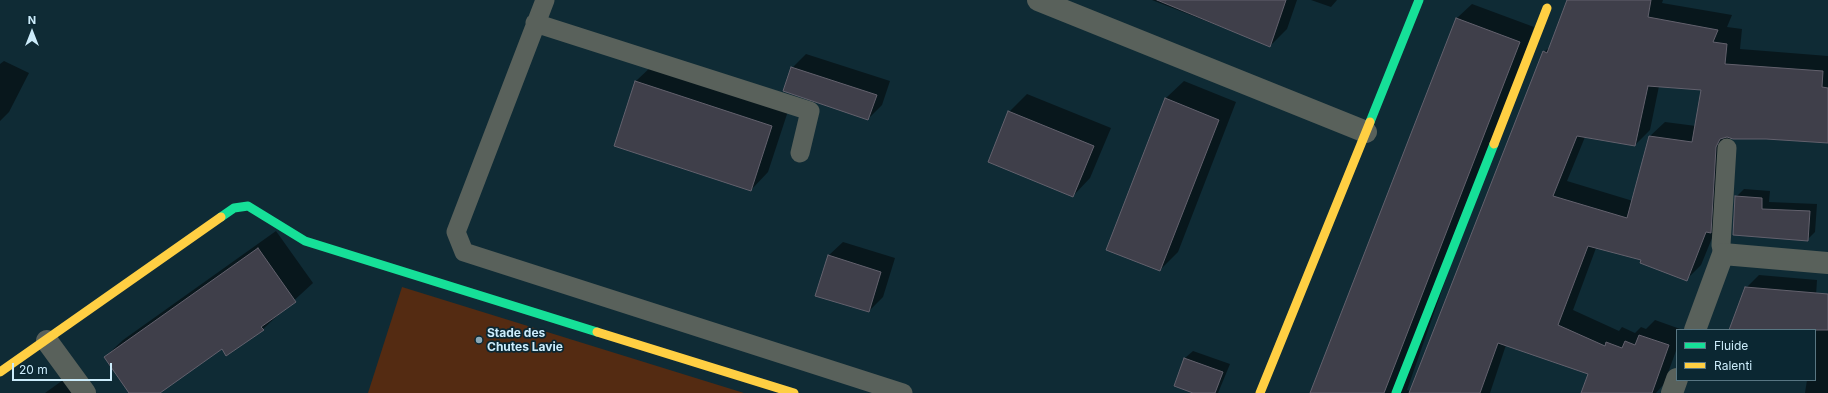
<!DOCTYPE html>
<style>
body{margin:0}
#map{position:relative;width:1828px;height:393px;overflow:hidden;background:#0f2b35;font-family:Inter,sans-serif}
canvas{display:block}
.legend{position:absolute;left:1676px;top:329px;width:140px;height:52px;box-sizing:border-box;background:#0b2732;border:1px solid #587682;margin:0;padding:5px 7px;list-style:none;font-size:12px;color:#ccecfb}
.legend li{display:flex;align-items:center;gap:8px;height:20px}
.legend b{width:20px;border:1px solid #587682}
.north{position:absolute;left:12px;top:12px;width:40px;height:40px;-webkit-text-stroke:3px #0b2732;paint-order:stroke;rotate:0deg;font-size:11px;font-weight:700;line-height:16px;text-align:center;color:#ccecfb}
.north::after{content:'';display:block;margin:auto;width:14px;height:18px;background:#ccecfb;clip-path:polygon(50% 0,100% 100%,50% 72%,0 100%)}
.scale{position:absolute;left:12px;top:363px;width:100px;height:18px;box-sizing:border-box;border:2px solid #ccecfb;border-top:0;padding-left:5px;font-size:12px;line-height:14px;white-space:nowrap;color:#ccecfb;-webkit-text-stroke:3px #0b2732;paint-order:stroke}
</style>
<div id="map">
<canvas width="1828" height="393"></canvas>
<ul class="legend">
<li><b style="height:5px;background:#16e098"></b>Fluide</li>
<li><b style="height:5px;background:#ffcf43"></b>Ralenti</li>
</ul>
<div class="north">N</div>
<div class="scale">20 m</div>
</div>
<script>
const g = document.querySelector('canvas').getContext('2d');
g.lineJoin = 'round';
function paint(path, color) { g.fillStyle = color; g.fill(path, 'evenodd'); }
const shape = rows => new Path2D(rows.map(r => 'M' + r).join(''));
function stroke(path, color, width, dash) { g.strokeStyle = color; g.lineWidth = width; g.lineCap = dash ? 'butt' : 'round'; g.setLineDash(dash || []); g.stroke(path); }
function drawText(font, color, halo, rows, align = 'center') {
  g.font = font + ' Inter,sans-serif'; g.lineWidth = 3.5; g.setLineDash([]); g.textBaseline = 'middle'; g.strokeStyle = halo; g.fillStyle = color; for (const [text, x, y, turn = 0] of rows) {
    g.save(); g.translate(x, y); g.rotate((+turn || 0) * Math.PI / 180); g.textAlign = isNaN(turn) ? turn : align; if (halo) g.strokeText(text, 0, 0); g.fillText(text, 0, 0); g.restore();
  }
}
paint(shape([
 [402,287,744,393,368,393]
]), '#542b12');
paint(shape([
 [1152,0,1297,0,1287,29,1270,46],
 [1311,0,1337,0,1331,7],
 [1568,0,1663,0,1662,3,1732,15,1727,27,1742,29,1740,49,1828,56,1828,142,1730,137,1725,217,1717,226,1701,265,1686,280,1642,260,1596,248,1573,310,1619,331,1622,327,1635,333,1641,327,1646,329,1655,320,1683,330,1677,330,1677,348,1664,384,1656,393,1582,393,1589,373,1506,345,1490,393,1310,393,1457,18,1472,4,1534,27,1407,390,1411,391,1544,52,1551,46],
 [1659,86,1702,89,1696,126,1665,122,1650,136,1633,201,1567,181,1585,137,1635,145,1650,130],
 [806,54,890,81,882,105,868,119,792,68],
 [4,61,29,73,9,112,0,121,0,64],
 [654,64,789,108,768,172,751,190,615,146,636,81],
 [1184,81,1236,102,1178,252,1160,270,1107,249,1166,98],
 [1027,94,1111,128,1090,178,1073,196,1009,112],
 [1744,189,1770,191,1769,202,1817,204,1815,232,1807,240,1736,197],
 [276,231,313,283,263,329,222,348,158,393,131,393,105,357,123,340],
 [843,242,895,258,883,297,869,311,828,256],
 [1759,275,1817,280,1814,328,1828,298,1828,393,1805,393,1807,380,1815,380,1815,330,1730,330,1746,288],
 [1193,351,1230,364,1218,393,1196,393,1176,386,1185,358],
 [70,375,83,393,45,393]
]), '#0007');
const building = shape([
 [1157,0,1286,0,1270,47,1157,0],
 [1567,0,1651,0,1648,17,1718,30,1713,42,1727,44,1725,64,1823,71,1822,87,1828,88,1828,143,1766,139,1733,139,1727,137,1720,139,1716,147,1711,233,1706,232,1687,281,1640,263,1641,260,1588,246,1558,325,1605,346,1606,342,1622,348,1625,341,1635,345,1639,335,1669,345,1652,393,1581,393,1588,374,1498,343,1480,393,1409,393,1543,51,1547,53,1567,0],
 [1648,86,1701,90,1692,142,1649,136,1627,218,1553,196,1577,136,1635,146,1648,86],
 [1456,18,1520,42,1384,393,1310,393,1456,18],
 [791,67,877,95,868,120,783,91,791,67],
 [635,81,772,126,751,191,614,146,635,81],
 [1165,98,1219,120,1160,271,1106,250,1165,98],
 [1008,111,1094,146,1073,197,988,162,1008,111],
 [1735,196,1762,198,1762,209,1810,211,1808,241,1733,235,1735,196],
 [258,248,296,302,261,327,264,330,226,356,222,349,160,393,129,393,104,357,258,248],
 [828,255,881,272,869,312,815,296,828,255],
 [1745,287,1828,294,1828,330,1729,330,1745,287],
 [1184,358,1223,372,1215,393,1193,393,1174,386,1184,358]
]);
paint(building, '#3f3f4a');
stroke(building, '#63616d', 1);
stroke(shape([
 [545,0,456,232,464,252,903,393],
 [535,23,810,111,800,153],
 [1723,254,1721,245,1727,148]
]), '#59615b', 19);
stroke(shape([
 [1038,0,1366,132],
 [1695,330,1723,254,1828,263],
 [47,341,85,393],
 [1672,393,1677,379]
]), '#59615b', 22);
stroke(shape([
 [1370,122,1419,0],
 [221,217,234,208,248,206,305,241,597,332],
 [1396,393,1494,144]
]), '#16e098', 9);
stroke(shape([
 [1494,144,1547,8],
 [597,332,794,393],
 [0,372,221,217],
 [1260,393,1370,122]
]), '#ffcf43', 9);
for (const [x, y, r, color] of [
 [479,340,4,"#8aa8b6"]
]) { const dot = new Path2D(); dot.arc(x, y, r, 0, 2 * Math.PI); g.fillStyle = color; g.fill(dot); stroke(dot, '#0b2732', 1.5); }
drawText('bold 12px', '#ccecfb', '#0b2732', [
 ["Stade des",487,333],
 ["Chutes Lavie",487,347]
], 'left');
</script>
